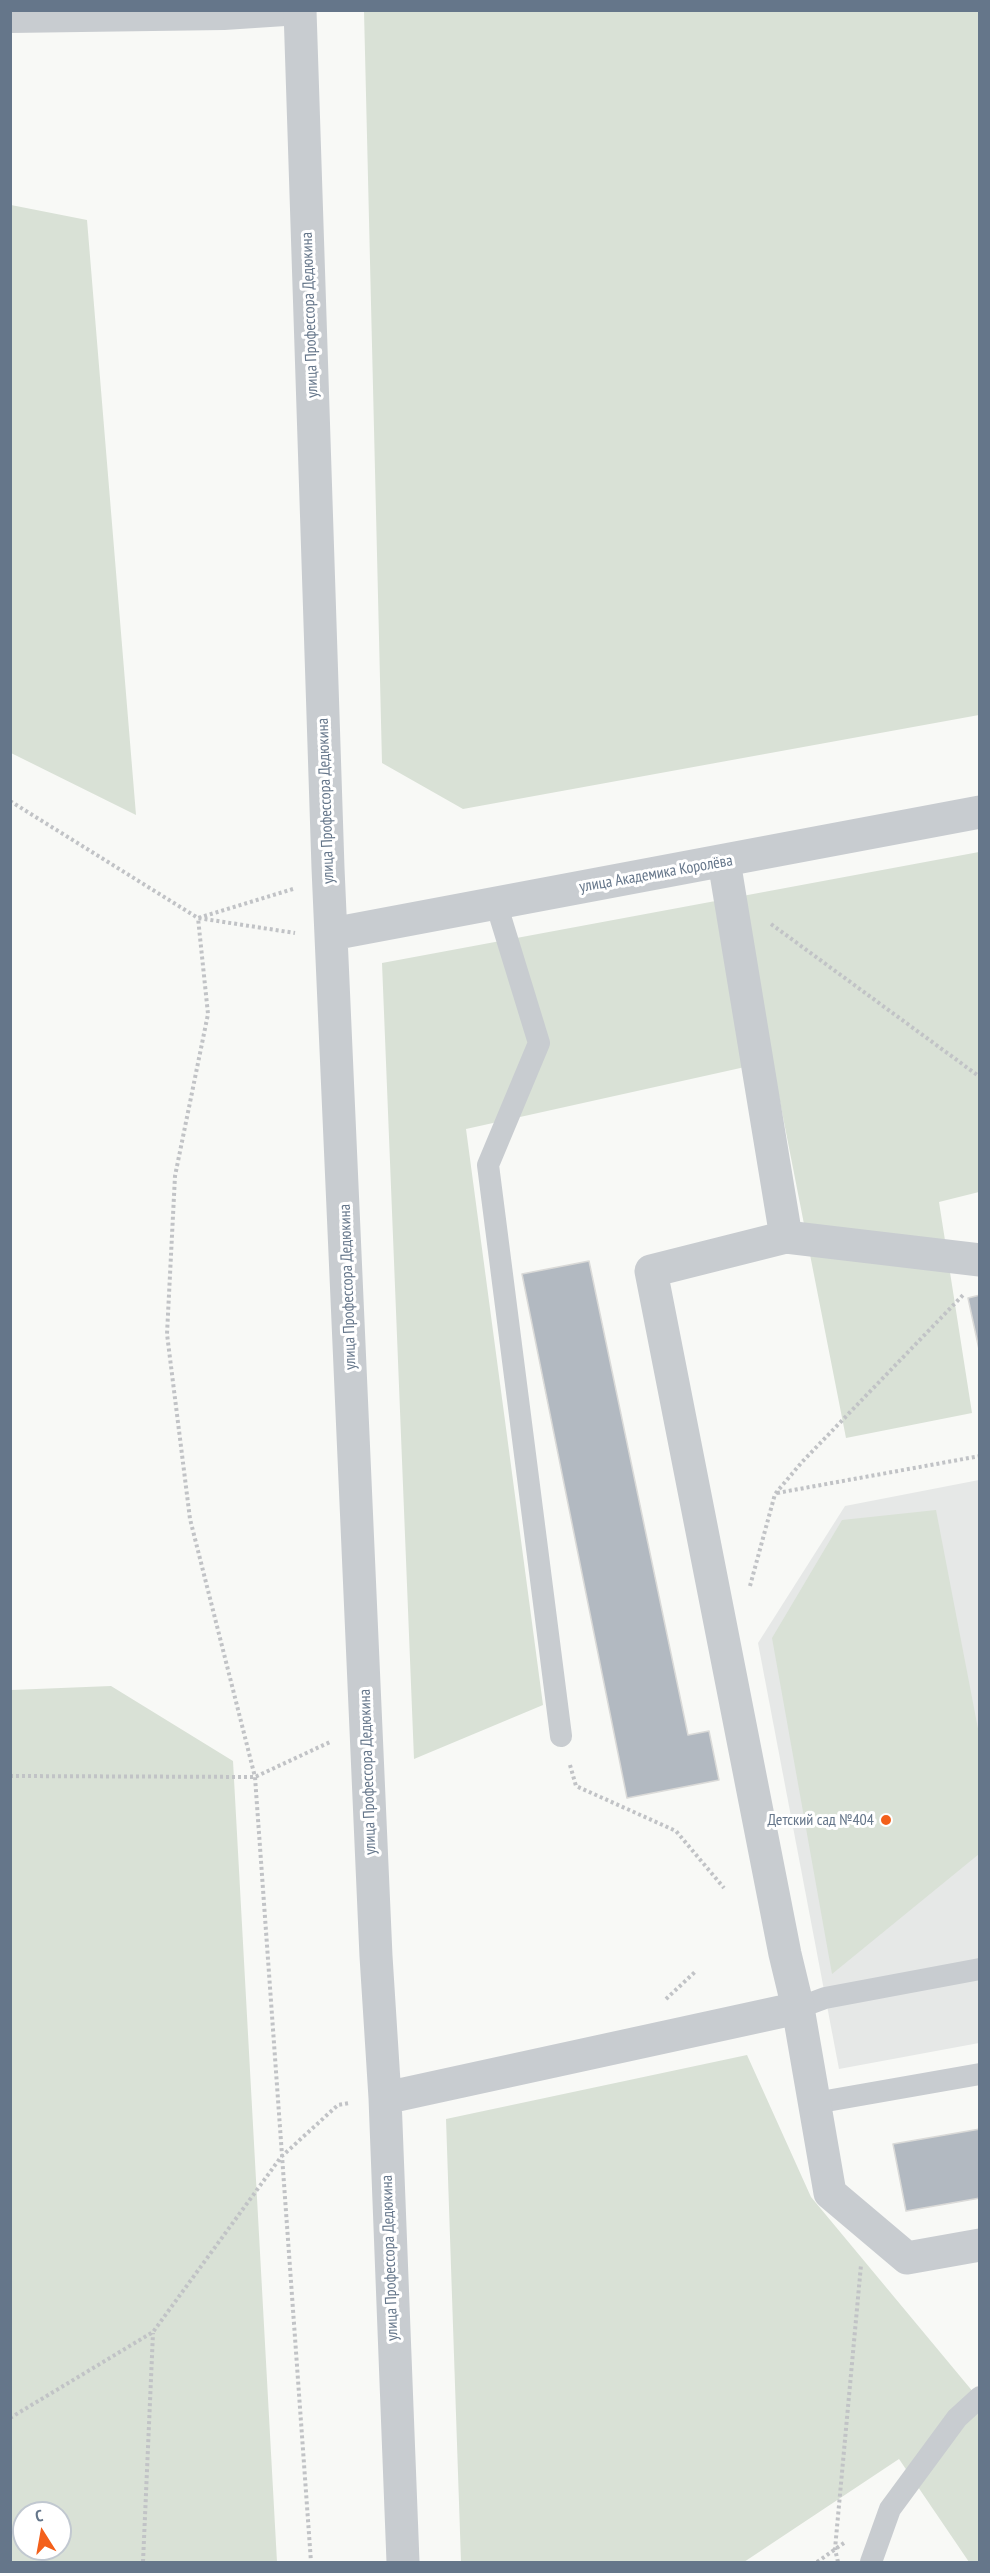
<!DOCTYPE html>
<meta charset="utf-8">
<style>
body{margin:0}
#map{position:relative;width:990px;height:2573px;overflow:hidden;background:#f8f9f6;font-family:"PT Sans Narrow",sans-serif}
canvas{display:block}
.frame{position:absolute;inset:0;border:12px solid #65768a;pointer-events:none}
.north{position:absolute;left:12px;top:2501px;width:60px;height:60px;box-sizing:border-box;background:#fff;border:2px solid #c1c8d0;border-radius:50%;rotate:349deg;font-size:16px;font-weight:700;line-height:24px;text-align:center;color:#65768a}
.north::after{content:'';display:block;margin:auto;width:21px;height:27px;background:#f3601b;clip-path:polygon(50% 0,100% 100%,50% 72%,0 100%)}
</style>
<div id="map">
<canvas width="990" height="2573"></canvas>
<div class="frame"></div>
<div class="north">С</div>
</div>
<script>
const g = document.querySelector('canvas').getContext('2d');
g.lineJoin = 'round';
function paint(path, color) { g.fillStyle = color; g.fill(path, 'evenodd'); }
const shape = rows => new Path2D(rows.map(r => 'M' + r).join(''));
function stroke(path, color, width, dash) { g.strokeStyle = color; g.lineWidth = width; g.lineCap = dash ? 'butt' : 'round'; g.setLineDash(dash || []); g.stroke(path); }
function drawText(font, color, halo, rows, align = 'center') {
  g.font = font + ' "PT Sans Narrow",sans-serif'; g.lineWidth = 6; g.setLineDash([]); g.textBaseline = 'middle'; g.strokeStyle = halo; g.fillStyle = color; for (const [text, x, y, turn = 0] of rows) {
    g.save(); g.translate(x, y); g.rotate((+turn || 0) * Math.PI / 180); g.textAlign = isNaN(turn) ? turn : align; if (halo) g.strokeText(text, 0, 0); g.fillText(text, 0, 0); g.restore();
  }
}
paint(shape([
 [979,1480,979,2043,839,2069,758,1643,845,1506]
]), '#e6e8e7');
paint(shape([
 [364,11,979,11,979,715,463,809,382,763],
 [11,205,87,220,136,815,11,753],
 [979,852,979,1192,939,1202,972,1413,846,1438,772,1061,466,1129,543,1705,414,1759,382,963],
 [936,1510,979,1734,979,1854,832,1974,772,1638,842,1520],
 [111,1686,233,1761,277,2562,11,2562,11,1690],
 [24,2513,60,2513,60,2549,24,2549],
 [747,2055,811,2197,979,2399,979,2562,969,2562,899,2459,744,2562,461,2562,446,2119]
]), '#d9e1d6');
const building = shape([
 [589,1261,688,1735,709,1731,719,1780,627,1798,522,1274,589,1261],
 [980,1295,980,1354,968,1298,980,1295],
 [980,2129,980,2198,906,2211,893,2144,980,2129]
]);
paint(building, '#b2b9c1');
stroke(building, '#dadad8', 1.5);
stroke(shape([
 [10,801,198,918,295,933],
 [293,889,198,918,208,1014,175,1176,167,1334,190,1519,255,1777,311,2562],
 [771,924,980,1077],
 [777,1493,980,1456],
 [750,1586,775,1494,802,1462,964,1294],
 [570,1765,576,1786,676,1831,724,1888],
 [10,1776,255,1777,330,1742],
 [666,1999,696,1971],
 [10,2418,153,2332,281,2157,338,2105,350,2103],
 [143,2562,153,2333],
 [817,2562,844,2543],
 [838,2562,835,2549,861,2265]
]), '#c1c3c6', 4, [3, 3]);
stroke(shape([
 [10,22,224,19,300,14],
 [496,903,539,1043,488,1165,561,1736],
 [798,2008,825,1998,980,1969],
 [815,2103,980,2074],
 [871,2562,890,2509,957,2418,980,2397]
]), '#c8ccd0', 22);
stroke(shape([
 [300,10,328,868,376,1956,385,2098,403,2562],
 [724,861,786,1237,651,1271,785,1954,798,2008,830,2193,907,2258,980,2245],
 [332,934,980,812],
 [786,1237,980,1260],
 [385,2098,798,2008]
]), '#c8ccd0', 33);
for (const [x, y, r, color] of [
 [886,1820,6,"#f3601b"]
]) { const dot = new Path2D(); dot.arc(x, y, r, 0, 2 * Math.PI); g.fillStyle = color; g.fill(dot); stroke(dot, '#fff', 2); }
drawText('16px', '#65768a', '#fff', [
 ["улица Профессора Дедюкина",310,315,-92],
 ["улица Профессора Дедюкина",326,801,-92],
 ["улица Академика Королёва",656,874,-10],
 ["улица Профессора Дедюкина",348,1287,-92],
 ["улица Профессора Дедюкина",368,1772,-92],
 ["улица Профессора Дедюкина",390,2258,-92]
]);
drawText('16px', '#65768a', '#fff', [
 ["Детский сад №404",874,1820]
], 'right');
</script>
